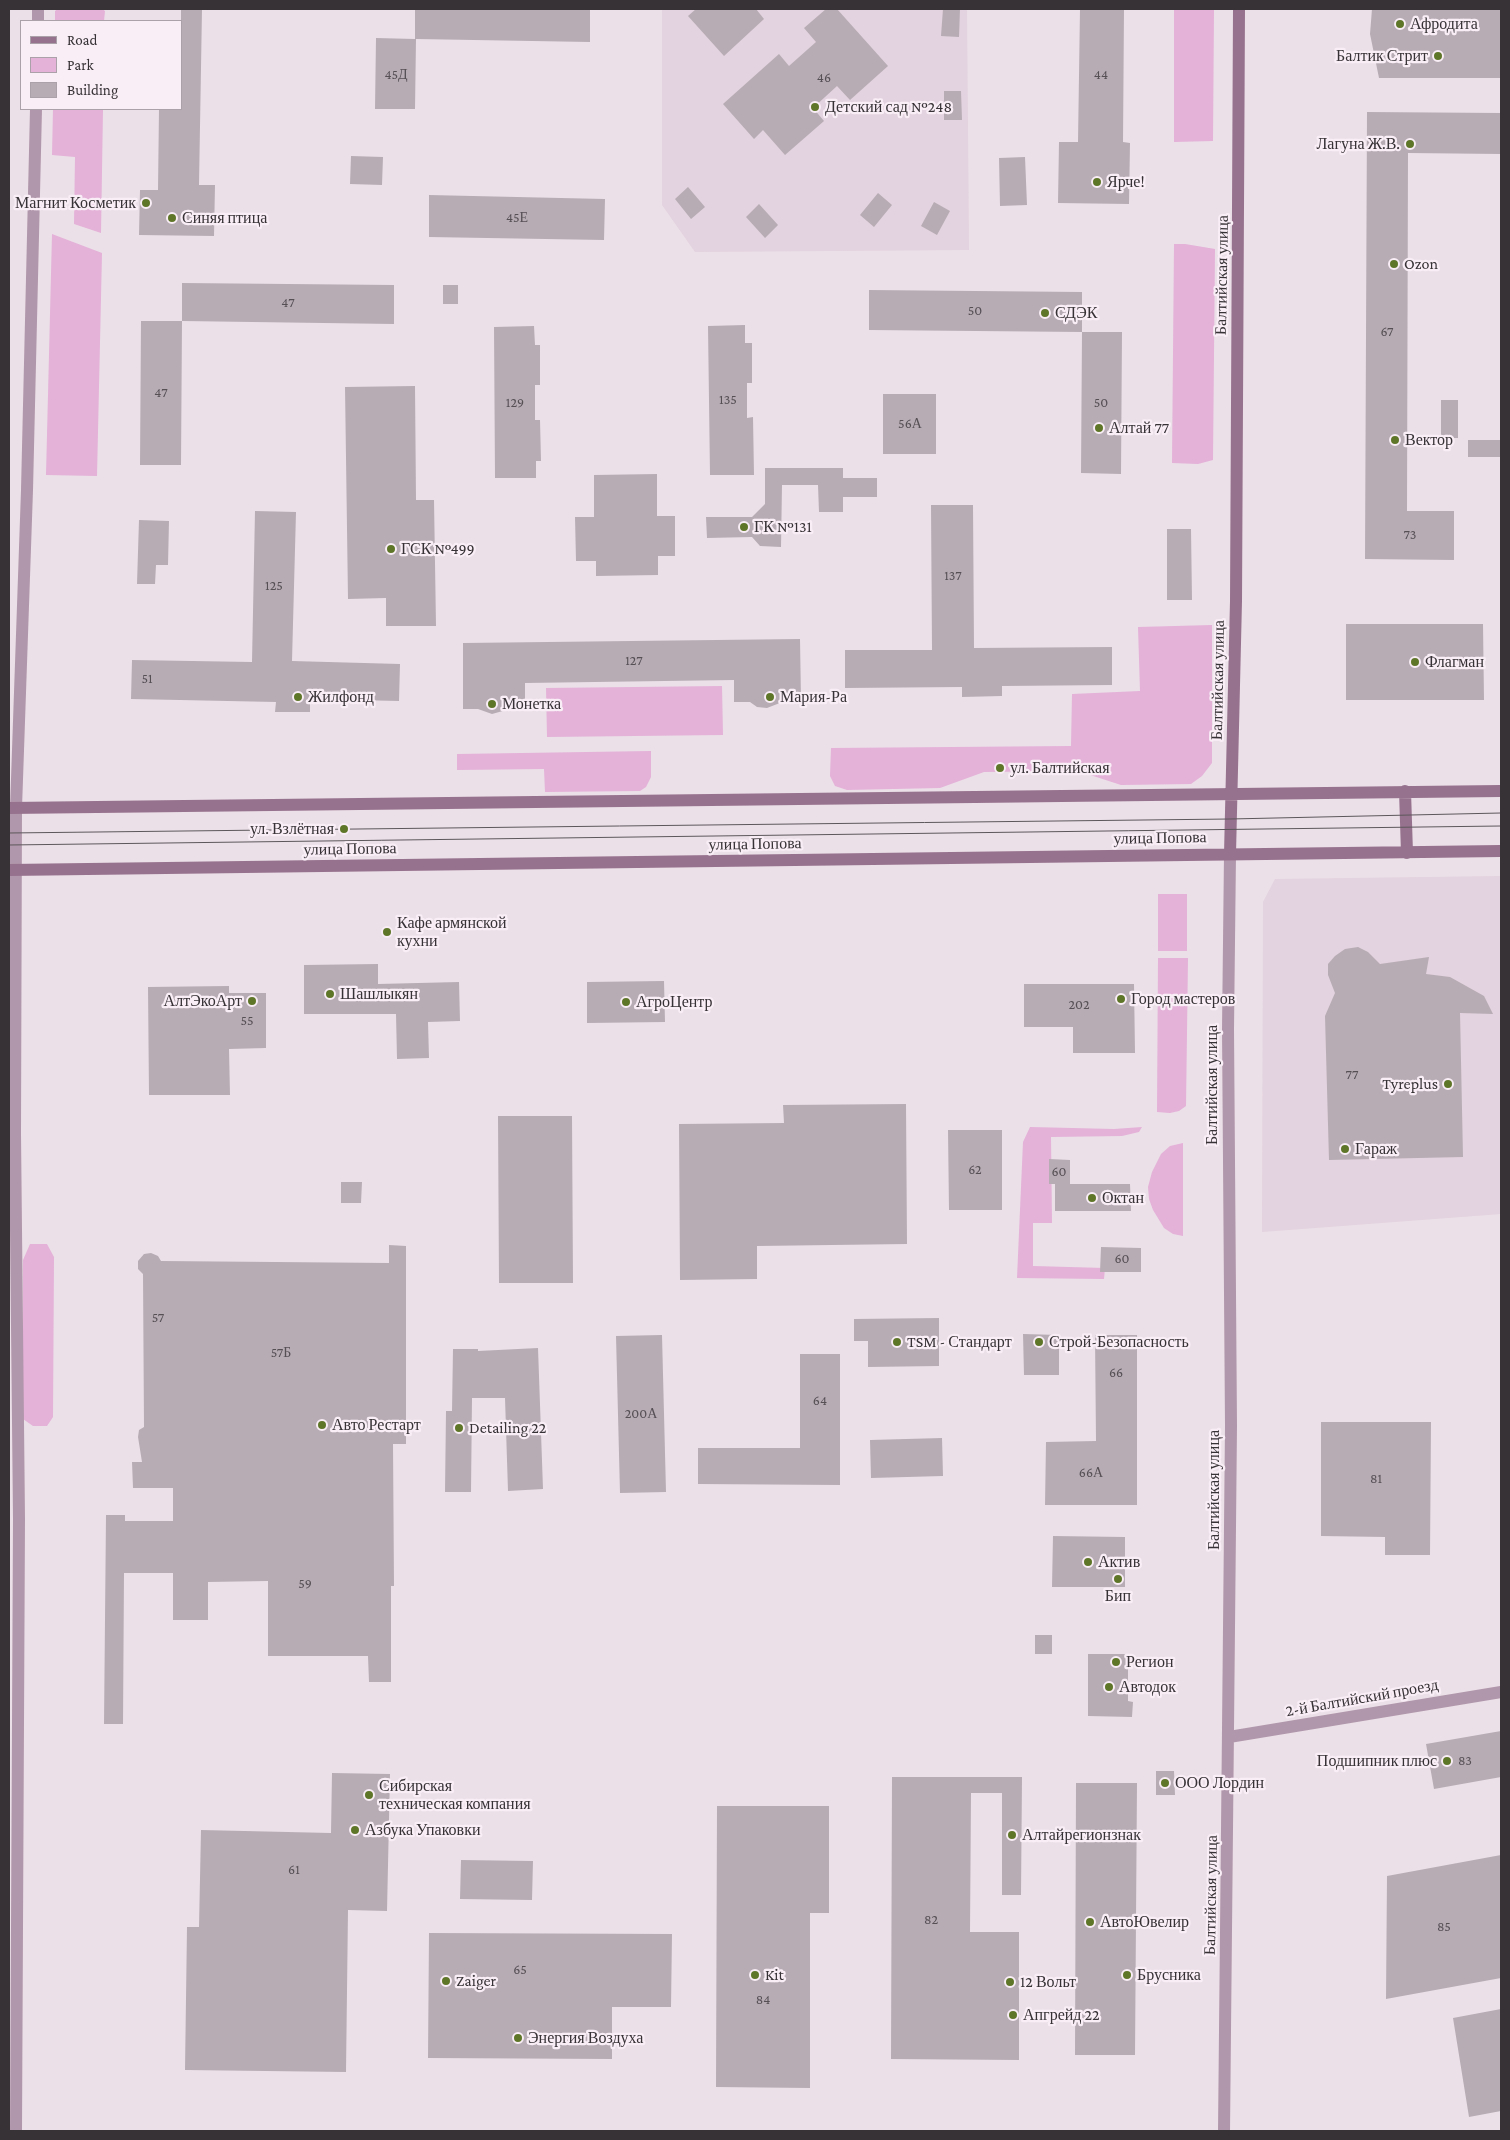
<!DOCTYPE html>
<meta charset="utf-8">
<style>
body{margin:0}
#map{position:relative;width:1510px;height:2140px;overflow:hidden;background:#ebe0e8;font-family:"Crimson Pro",serif}
canvas{display:block}
.frame{position:absolute;inset:0;border:10px solid #363235;pointer-events:none}
.legend{position:absolute;left:20px;top:20px;width:162px;height:90px;box-sizing:border-box;background:#f9edf6;border:1px solid #aba2a9;margin:0;padding:6px 9px;list-style:none;font-size:15px;color:#363235}
.legend li{display:flex;align-items:center;gap:10px;height:25px}
.legend b{width:25px;border:1px solid #aba2a9}
</style>
<div id="map">
<canvas width="1510" height="2140"></canvas>
<div class="frame"></div>
<ul class="legend">
<li><b style="height:6px;background:#97728e"></b>Road</li>
<li><b style="height:14px;background:#e4b1d8"></b>Park</li>
<li><b style="height:14px;background:#b7acb4"></b>Building</li>
</ul>
</div>
<script>
const g = document.querySelector('canvas').getContext('2d');
g.lineJoin = 'round';
function paint(path, color) { g.fillStyle = color; g.fill(path, 'evenodd'); }
const shape = rows => new Path2D(rows.map(r => 'M' + r).join(''));
function stroke(path, color, width, dash) { g.strokeStyle = color; g.lineWidth = width; g.lineCap = dash ? 'butt' : 'round'; g.setLineDash(dash || []); g.stroke(path); }
function drawText(font, color, halo, rows, align = 'center') {
  g.font = font + ' "Crimson Pro",serif'; g.lineWidth = 4.5; g.setLineDash([]); g.textBaseline = 'middle'; g.strokeStyle = halo; g.fillStyle = color; for (const [text, x, y, turn = 0] of rows) {
    g.save(); g.translate(x, y); g.rotate((+turn || 0) * Math.PI / 180); g.textAlign = isNaN(turn) ? turn : align; if (halo) g.strokeText(text, 0, 0); g.fillText(text, 0, 0); g.restore();
  }
}
paint(shape([
 [662,9,967,9,969,250,695,252,662,205],
 [1501,876,1501,1214,1262,1232,1263,902,1275,879]
]), '#e3d2df');
paint(shape([
 [58,9,102,9,105,11,104,21,55,21,55,11],
 [1174,9,1214,9,1213,141,1174,142],
 [53,109,103,109,101,233,74,224,75,157,52,155],
 [52,234,102,253,97,476,46,475],
 [1174,244,1185,244,1215,249,1213,460,1198,464,1172,463],
 [1212,625,1212,763,1202,776,1191,784,1121,785,1078,771,984,772,940,788,847,790,835,786,830,776,831,748,1071,746,1072,694,1140,691,1138,627],
 [722,686,723,735,547,737,546,688],
 [651,751,651,777,646,787,640,791,545,792,544,769,457,770,457,754],
 [1158,894,1187,894,1187,951,1158,951],
 [1158,958,1188,958,1186,1106,1179,1111,1170,1113,1157,1112],
 [1030,1127,1114,1129,1142,1127,1139,1132,1122,1136,1051,1137,1052,1223,1033,1223,1033,1266,1105,1268,1104,1279,1017,1278,1023,1142],
 [1183,1143,1183,1236,1173,1234,1164,1228,1153,1210,1149,1199,1148,1187,1152,1172,1161,1154,1170,1146],
 [30,1244,47,1244,54,1257,53,1417,47,1426,33,1426,23,1419,23,1260]
]), '#e4b1d8');
paint(shape([
 [181,9,202,9,199,185,215,185,214,236,139,235,140,190,158,190,159,109,181,109],
 [415,9,590,9,590,42,416,39,415,109,375,109,376,38,415,39],
 [696,9,756,9,764,19,724,56,688,16],
 [826,9,837,9,888,66,850,100,837,86,813,108,824,121,785,155,763,130,754,139,723,104,779,54,789,66,816,42,804,28],
 [943,9,960,9,959,37,941,36],
 [1080,9,1124,9,1123,142,1130,143,1129,204,1058,203,1059,142,1078,142],
 [1372,9,1501,9,1501,78,1379,78,1370,34],
 [944,91,961,91,962,120,944,120],
 [1367,112,1501,113,1501,154,1408,153,1407,511,1454,511,1454,560,1365,559],
 [351,156,383,157,382,185,350,184],
 [1025,157,1027,205,1000,206,999,158],
 [688,187,705,207,691,219,675,199],
 [878,193,892,205,874,227,860,215],
 [429,195,605,199,604,240,429,237],
 [934,202,950,211,937,235,921,226],
 [759,204,778,225,765,238,746,217],
 [182,283,394,285,394,324,182,321],
 [443,285,458,285,458,304,443,304],
 [869,290,1082,292,1082,332,869,330],
 [141,321,182,321,181,465,140,465],
 [745,325,745,343,752,343,752,383,747,383,747,418,753,417,754,475,710,475,708,326],
 [534,326,535,345,540,345,540,385,535,385,535,420,540,420,541,461,536,461,536,478,495,478,494,327],
 [1082,332,1122,332,1121,474,1081,473],
 [415,386,416,500,434,500,436,626,386,626,386,598,348,599,345,387],
 [883,394,936,394,936,454,883,454],
 [1441,400,1458,400,1458,438,1441,438],
 [1468,440,1501,440,1501,457,1468,457],
 [765,468,843,468,843,478,877,478,877,497,843,497,843,512,819,512,818,485,782,485,781,547,760,546,752,537,707,538,706,517,752,517,765,504],
 [657,474,657,516,675,516,675,556,658,556,658,575,596,576,596,561,576,561,575,517,594,517,594,475],
 [931,505,973,505,974,648,1112,647,1112,685,1002,686,1002,696,962,697,962,687,845,688,845,650,932,650],
 [255,511,296,512,292,661,400,664,399,701,310,699,310,712,275,712,276,702,131,699,132,660,252,662],
 [139,520,169,521,168,565,156,565,155,584,137,584],
 [1167,529,1191,529,1192,600,1167,600],
 [1346,624,1483,624,1484,700,1346,700],
 [800,639,801,701,785,701,767,708,757,707,750,702,734,702,734,680,525,683,525,708,510,709,492,714,478,709,463,709,463,643],
 [1358,947,1368,952,1380,964,1429,957,1426,974,1450,977,1484,996,1493,1014,1460,1013,1463,1157,1329,1160,1325,1016,1335,993,1328,975,1328,964,1335,956,1345,949],
 [378,964,378,984,459,982,460,1021,428,1022,429,1058,397,1059,396,1014,304,1014,304,965],
 [664,981,665,1022,587,1023,587,982],
 [1024,984,1134,984,1135,1053,1073,1053,1073,1027,1024,1027],
 [229,986,229,993,266,993,266,1048,229,1049,230,1095,149,1095,148,987],
 [906,1104,907,1244,757,1246,757,1279,680,1280,679,1124,784,1123,783,1105],
 [498,1116,572,1116,573,1283,499,1283],
 [948,1130,1002,1130,1002,1210,949,1210],
 [1049,1159,1070,1160,1070,1184,1130,1184,1131,1211,1055,1211,1055,1184,1049,1184],
 [341,1182,362,1182,361,1203,341,1203],
 [389,1245,406,1246,406,1444,393,1444,394,1586,391,1586,391,1682,369,1682,368,1656,268,1656,268,1581,208,1582,208,1620,173,1620,173,1573,124,1573,123,1724,104,1724,106,1515,125,1515,125,1521,173,1521,173,1488,133,1488,132,1462,142,1462,138,1437,139,1430,144,1427,143,1274,138,1269,138,1261,144,1254,151,1253,158,1256,161,1261,389,1263],
 [1101,1247,1141,1248,1141,1272,1100,1272],
 [939,1318,939,1366,868,1367,868,1341,854,1341,854,1319],
 [1023,1334,1059,1335,1059,1375,1024,1375],
 [662,1335,666,1492,620,1493,616,1336],
 [1095,1335,1137,1335,1137,1505,1045,1505,1046,1442,1096,1441],
 [538,1348,543,1489,508,1491,505,1398,472,1398,471,1492,445,1492,446,1411,452,1411,453,1349,478,1349,478,1351],
 [800,1354,840,1354,840,1485,698,1484,698,1448,800,1448],
 [1321,1422,1431,1422,1430,1555,1385,1555,1385,1537,1321,1536],
 [942,1438,943,1476,871,1478,870,1440],
 [1053,1536,1125,1537,1125,1587,1052,1587],
 [1035,1635,1052,1635,1052,1654,1035,1654],
 [1088,1654,1128,1654,1128,1701,1133,1702,1132,1717,1088,1716],
 [1501,1731,1501,1777,1434,1789,1426,1744],
 [1156,1771,1174,1771,1175,1795,1156,1795],
 [332,1773,390,1774,387,1911,348,1910,346,2072,185,2070,187,1927,199,1927,201,1830,331,1833],
 [892,1777,1022,1777,1021,1895,1002,1895,1002,1793,971,1793,970,1932,1019,1932,1019,2060,891,2059],
 [1076,1783,1137,1783,1135,2055,1075,2055],
 [717,1806,829,1806,829,1913,810,1913,810,2088,716,2087],
 [1501,1855,1501,1978,1386,1999,1387,1876],
 [461,1860,533,1861,532,1900,460,1899],
 [429,1933,672,1934,671,2007,612,2007,612,2059,428,2058],
 [1501,2009,1501,2111,1469,2117,1453,2018]
]), '#b7acb4');
stroke(shape([
 [38,21,38,9],
 [1229,1737,1501,1692],
 [16,2131,19,1519,15,1133,16,808,27,490,36,109],
 [1224,2131,1231,1426,1228,1029,1230,854]
]), '#b197ab', 12);
stroke(shape([
 [1405,791,1407,853],
 [9,808,1501,791],
 [1230,854,1236,601,1239,9],
 [9,870,1501,851]
]), '#97728e', 12);
stroke(shape([
 [9,833,1230,819,1501,813],
 [9,845,1501,826]
]), '#5c575b', 1);
for (const [x, y, r, color] of [
 [1400,24,5,"#5e7628"],
 [1438,56,5,"#5e7628"],
 [815,107,5,"#5e7628"],
 [1410,144,5,"#5e7628"],
 [1097,182,5,"#5e7628"],
 [146,203,5,"#5e7628"],
 [172,218,5,"#5e7628"],
 [1394,264,5,"#5e7628"],
 [1045,313,5,"#5e7628"],
 [1099,428,5,"#5e7628"],
 [1395,440,5,"#5e7628"],
 [744,527,5,"#5e7628"],
 [391,549,5,"#5e7628"],
 [1415,662,5,"#5e7628"],
 [298,697,5,"#5e7628"],
 [770,697,5,"#5e7628"],
 [492,704,5,"#5e7628"],
 [1000,768,5,"#5e7628"],
 [344,829,5,"#5e7628"],
 [387,932,5,"#5e7628"],
 [330,994,5,"#5e7628"],
 [1121,999,5,"#5e7628"],
 [252,1001,5,"#5e7628"],
 [626,1002,5,"#5e7628"],
 [1448,1084,5,"#5e7628"],
 [1345,1149,5,"#5e7628"],
 [1092,1198,5,"#5e7628"],
 [897,1342,5,"#5e7628"],
 [1039,1342,5,"#5e7628"],
 [322,1425,5,"#5e7628"],
 [459,1428,5,"#5e7628"],
 [1088,1562,5,"#5e7628"],
 [1118,1579,5,"#5e7628"],
 [1116,1662,5,"#5e7628"],
 [1109,1687,5,"#5e7628"],
 [1447,1761,5,"#5e7628"],
 [1165,1783,5,"#5e7628"],
 [369,1795,5,"#5e7628"],
 [355,1830,5,"#5e7628"],
 [1012,1835,5,"#5e7628"],
 [1090,1922,5,"#5e7628"],
 [755,1975,5,"#5e7628"],
 [1127,1975,5,"#5e7628"],
 [446,1981,5,"#5e7628"],
 [1010,1982,5,"#5e7628"],
 [1013,2015,5,"#5e7628"],
 [518,2038,5,"#5e7628"]
]) { const dot = new Path2D(); dot.arc(x, y, r, 0, 2 * Math.PI); g.fillStyle = color; g.fill(dot); stroke(dot, '#f9edf6', 2); }
drawText('14px', '#565055', null, [
 ["45Д",396,75],
 ["44",1101,75],
 ["46",824,78],
 ["45Е",517,218],
 ["47",288,303],
 ["50",975,311],
 ["67",1387,332],
 ["47",161,393],
 ["135",728,400],
 ["129",515,403],
 ["50",1101,403],
 ["56А",910,424],
 ["73",1410,535],
 ["137",953,576],
 ["125",274,586],
 ["127",634,661],
 ["51",147,679],
 ["202",1079,1005],
 ["55",247,1021],
 ["77",1352,1075],
 ["62",975,1170],
 ["60",1059,1172],
 ["60",1122,1259],
 ["57",158,1318],
 ["57Б",281,1353],
 ["66",1116,1373],
 ["64",820,1401],
 ["200А",641,1414],
 ["66А",1091,1473],
 ["81",1376,1479],
 ["59",305,1584],
 ["83",1465,1761],
 ["61",294,1870],
 ["82",931,1920],
 ["85",1444,1927],
 ["65",520,1970],
 ["84",763,2000]
]);
drawText('16px', '#363235', '#f9edf6', [
 ["Афродита",1410,24],
 ["Балтик Стрит",1428,56,"right"],
 ["Детский сад №248",825,107],
 ["Лагуна Ж.В.",1400,144,"right"],
 ["Ярче!",1107,182],
 ["Магнит Косметик",136,203,"right"],
 ["Синяя птица",182,218],
 ["Ozon",1404,264],
 ["СДЭК",1055,313],
 ["Алтай 77",1109,428],
 ["Вектор",1405,440],
 ["ГК №131",754,527],
 ["ГСК №499",401,549],
 ["Флагман",1425,662],
 ["Жилфонд",308,697],
 ["Мария-Ра",780,697],
 ["Монетка",502,704],
 ["ул. Балтийская",1010,768],
 ["ул. Взлётная",334,829,"right"],
 ["Кафе армянской",397,923],
 ["кухни",397,941],
 ["Шашлыкян",340,994],
 ["Город мастеров",1131,999],
 ["АлтЭкоАрт",242,1001,"right"],
 ["АгроЦентр",636,1002],
 ["Tyreplus",1438,1084,"right"],
 ["Гараж",1355,1149],
 ["Октан",1102,1198],
 ["TSM - Стандарт",907,1342],
 ["Строй-Безопасность",1049,1342],
 ["Авто Рестарт",332,1425],
 ["Detailing 22",469,1428],
 ["Актив",1098,1562],
 ["Бип",1118,1596,"center"],
 ["Регион",1126,1662],
 ["Автодок",1119,1687],
 ["Подшипник плюс",1437,1761,"right"],
 ["ООО Лордин",1175,1783],
 ["Сибирская",379,1786],
 ["техническая компания",379,1804],
 ["Азбука Упаковки",365,1830],
 ["Алтайрегионзнак",1022,1835],
 ["АвтоЮвелир",1100,1922],
 ["Kit",765,1975],
 ["Брусника",1137,1975],
 ["Zaiger",456,1981],
 ["12 Вольт",1020,1982],
 ["Апгрейд 22",1023,2015],
 ["Энергия Воздуха",528,2038]
], 'left');
drawText('16px', '#363235', '#f9edf6', [
 ["Балтийская улица",1222,275,-89],
 ["Балтийская улица",1218,680,-89],
 ["улица Попова",1160,838,-1],
 ["улица Попова",755,844,-1],
 ["улица Попова",350,849,-1],
 ["Балтийская улица",1212,1085,-90],
 ["Балтийская улица",1214,1490,-90],
 ["2-й Балтийский проезд",1362,1698,-10],
 ["Балтийская улица",1211,1895,-89]
]);
</script>
